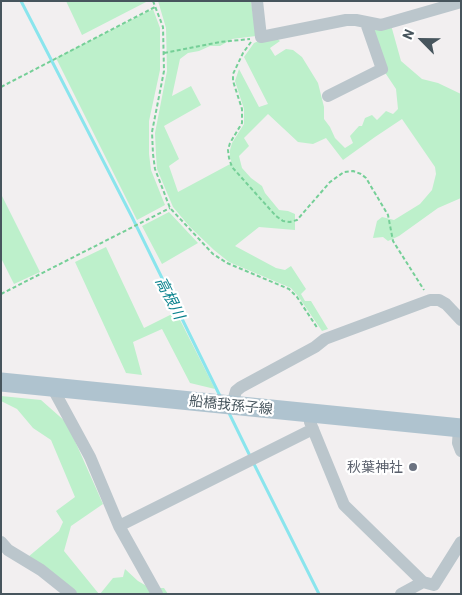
<!DOCTYPE html>
<meta charset="utf-8">
<style>
body{margin:0}
#map{position:relative;width:462px;height:595px;overflow:hidden;background:#f2eff0;font-family:Barlow,sans-serif}
canvas{display:block}
.frame{position:absolute;inset:0;border:2px solid #47555d;pointer-events:none}
.north{position:absolute;left:397px;top:15px;width:50px;height:50px;-webkit-text-stroke:4px #fff;paint-order:stroke;rotate:293deg;font-size:14px;font-weight:700;line-height:20px;text-align:center;color:#47555d}
.north::after{content:'';display:block;margin:auto;width:18px;height:22px;background:#47555d;clip-path:polygon(50% 0,100% 100%,50% 72%,0 100%)}
</style>
<div id="map">
<canvas width="462" height="595"></canvas>
<div class="frame"></div>
<div class="north">N</div>
</div>
<script>
const g = document.querySelector('canvas').getContext('2d');
g.lineJoin = 'round';
function paint(path, color) { g.fillStyle = color; g.fill(path, 'evenodd'); }
const shape = rows => new Path2D(rows.map(r => 'M' + r).join(''));
function stroke(path, color, width, dash) { g.strokeStyle = color; g.lineWidth = width; g.lineCap = dash ? 'butt' : 'round'; g.setLineDash(dash || []); g.stroke(path); }
function drawText(font, color, halo, rows, align = 'center') {
  g.font = font + ' Barlow,"Noto Sans JP",sans-serif'; g.lineWidth = 4.5; g.setLineDash([]); g.textBaseline = 'middle'; g.strokeStyle = halo; g.fillStyle = color; for (const [text, x, y, turn = 0] of rows) {
    g.save(); g.translate(x, y); g.rotate((+turn || 0) * Math.PI / 180); g.textAlign = isNaN(turn) ? turn : align; if (halo) g.strokeText(text, 0, 0); g.fillText(text, 0, 0); g.restore();
  }
}
paint(shape([
 [66,1,148,1,82,35],
 [158,1,251,1,256,36,232,39,220,46,210,46,199,51,188,53,180,59,172,96,191,86,201,105,164,126,179,159,169,166,178,192,232,163,230,158,230,150,232,143,244,124,244,109,235,81,239,69,259,107,268,104,244,57,254,43,261,40,274,36,280,41,270,48,275,56,286,49,293,50,302,57,318,83,324,107,324,119,330,127,335,138,345,148,353,143,350,136,359,126,362,126,365,118,372,115,377,120,386,111,393,114,398,109,396,89,384,71,370,27,391,25,401,61,422,79,438,83,461,94,461,198,438,208,399,236,388,241,383,237,373,238,377,221,382,217,394,220,420,204,432,190,436,174,435,167,402,119,375,137,343,160,326,138,313,144,298,142,268,114,244,138,249,146,239,156,242,168,251,178,262,186,265,193,279,210,288,211,295,214,295,230,259,227,235,246,276,268,285,270,291,266,306,289,301,294,305,301,311,301,328,329,322,331,298,296,291,288,229,262,214,250,190,227,173,207,157,169,156,155,155,133,167,71,166,28],
 [153,9,160,28,160,70,149,121,149,154,151,170,165,205,137,220,56,58],
 [1,194,40,272,14,284,1,258],
 [169,212,198,243,162,264,142,226],
 [106,247,144,328,176,312,215,389,190,383,162,329,133,342,142,375,126,373,75,262],
 [1,396,41,400,67,423,103,504,71,526,64,551,99,594,75,594,28,557,59,531,63,522,56,511,75,497,51,440,33,428,17,409,1,401],
 [125,569,138,581,150,588,164,588,168,594,100,594,113,578,123,577]
]), '#bdf0cb');
stroke(shape([
 [21,1,132,217,221,398],
 [229,413,250,456],
 [253,462,319,594]
]), '#8ae5ed', 3);
stroke(shape([
 [153,1,163,27,164,71,152,132,153,154,155,169,170,208,213,254,227,263,289,289,297,297,318,329],
 [251,42,243,53,233,74,233,81,242,109,242,123,230,143,228,150,229,158,232,167,276,216,283,221,290,222,297,220,330,182,344,172,353,171,361,174,366,178,388,215,393,241,424,290],
 [164,53,220,42,250,39],
 [1,87,155,7],
 [1,294,170,208]
]), '#75cf97', 2, [4, 2.5]);
stroke(shape([
 [257,1,261,37,346,20,356,20,381,25,461,2],
 [328,96,382,69,366,23],
 [52,387,90,457,119,526,157,594],
 [232,405,236,391,241,387,315,347,325,339,430,300,439,300,446,304,461,320],
 [310,422,344,505,423,582],
 [459,428,458,443,461,451],
 [119,526,313,429],
 [1,542,8,550,41,570,71,594],
 [401,594,423,582,434,585,461,542]
]), '#bbc6cc', 12);
stroke(shape([
 [1,382,461,428]
]), '#afc3cf', 19);
for (const [x, y, r, color] of [
 [413,467,5,"#6b7280"]
]) { const dot = new Path2D(); dot.arc(x, y, r, 0, 2 * Math.PI); g.fillStyle = color; g.fill(dot); stroke(dot, '#fff', 2); }
drawText('14px', '#47555d', '#fff', [
 ["船橋我孫子線",231,405,6]
]);
drawText('14px', '#5b616d', '#fff', [
 ["秋葉神社",403,467]
], 'right');
drawText('italic 15px', '#0b838e', '#fff', [
 ["高根川",170,298,63]
]);
</script>
